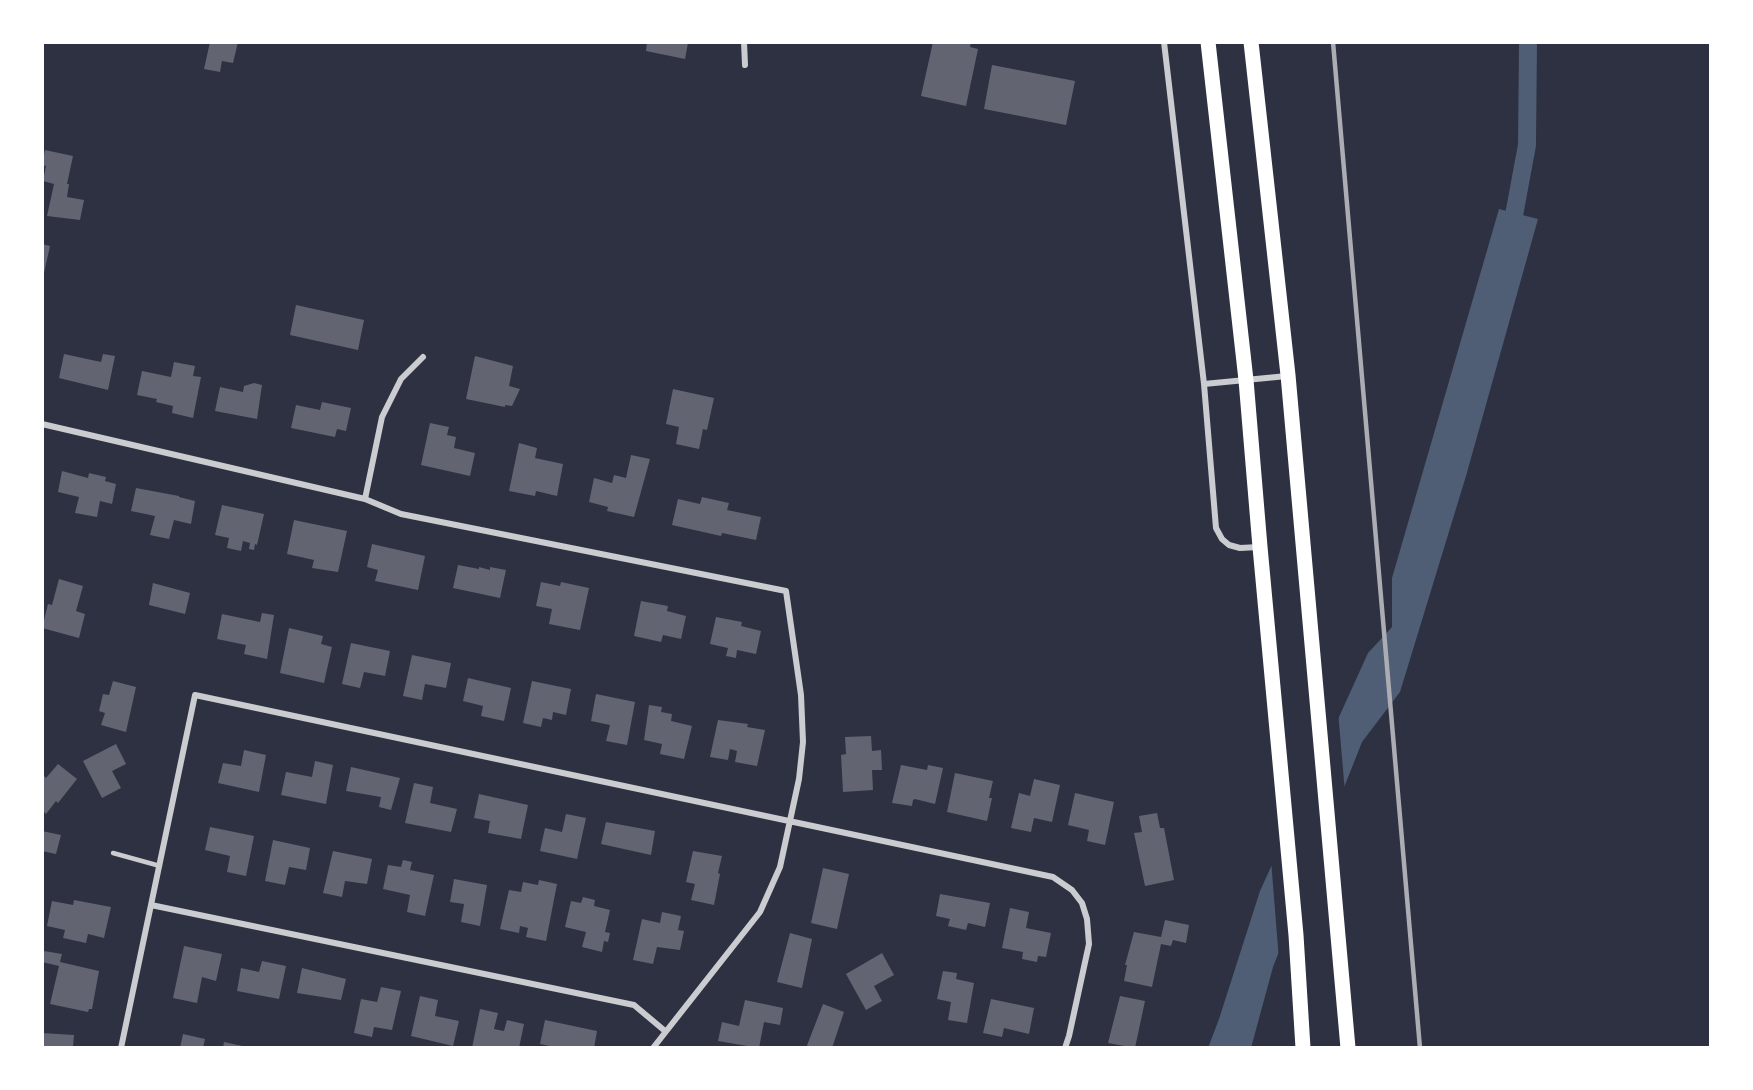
<!DOCTYPE html>
<style>
body{margin:0}
#map{position:relative;width:1753px;height:1090px;overflow:hidden;background:#2d3142;font-family:Merriweather,serif}
canvas{display:block}
.frame{position:absolute;inset:0;border:44px solid #fff;pointer-events:none}
</style>
<div id="map">
<canvas width="1753" height="1090"></canvas>
<div class="frame"></div>
</div>
<script>
const g = document.querySelector('canvas').getContext('2d');
g.lineJoin = 'round';
function paint(path, color) { g.fillStyle = color; g.fill(path, 'evenodd'); }
const shape = rows => new Path2D(rows.map(r => 'M' + r).join(''));
function stroke(path, color, width, dash) { g.strokeStyle = color; g.lineWidth = width; g.lineCap = dash ? 'butt' : 'round'; g.setLineDash(dash || []); g.stroke(path); }
paint(shape([
 [1499,209,1538,219,1466,476,1400,692,1362,742,1273,967,1251,1048,1208,1048,1219,1019,1260,891,1368,653,1392,627,1392,578]
]), '#4f5d75');
paint(shape([
 [1338,711,1345,793,1279,960,1271,860]
]), '#2d3142');
stroke(shape([
 [1510,237,1527,145,1528,42]
]), '#4f5d75', 18);
paint(shape([
 [210,42,238,42,233,63,222,61,220,72,204,69],
 [647,42,688,43,685,59,646,51],
 [933,42,971,42,970,47,978,49,966,106,921,96],
 [992,65,1075,81,1066,125,984,109],
 [45,150,73,156,67,184,69,184,67,197,84,200,80,220,47,216,54,184,43,181,46,166,42,165],
 [42,244,50,246,44,273,42,273],
 [296,305,364,320,358,350,290,335],
 [64,354,101,362,103,354,115,356,108,390,59,378],
 [475,356,513,366,509,386,520,389,512,406,505,405,505,407,466,399],
 [174,362,195,366,193,376,201,377,193,418,172,413,173,406,156,402,157,399,137,395,142,371,171,377],
 [254,383,262,385,257,419,215,411,220,387,243,392,244,386],
 [673,389,714,398,707,430,703,429,699,449,676,444,679,427,666,424],
 [322,402,351,408,346,431,337,429,335,437,291,428,296,405,320,410],
 [430,423,449,427,447,435,456,437,454,448,475,453,470,476,421,465],
 [519,443,537,448,535,458,563,464,557,496,536,491,535,496,509,491],
 [631,455,650,459,634,517,607,511,608,507,589,502,594,478,612,483,614,475,626,478],
 [62,471,88,478,89,473,106,477,105,481,116,484,112,504,100,501,97,517,75,513,79,497,58,492],
 [136,488,179,496,179,497,195,501,191,524,174,520,169,539,150,535,155,516,131,511],
 [702,497,729,503,727,510,761,517,756,540,722,533,721,536,672,525,678,499,700,504],
 [222,505,264,514,257,545,255,544,254,550,249,549,250,543,243,541,241,551,227,548,229,538,215,535],
 [294,520,347,531,338,572,312,568,314,560,287,554],
 [372,544,425,556,418,590,375,581,378,570,367,567],
 [458,565,479,569,479,567,490,570,490,567,506,570,500,598,453,588],
 [59,579,83,586,76,611,85,614,79,638,42,628,48,604,52,605],
 [541,582,560,586,561,582,589,588,580,630,549,624,552,609,536,606],
 [153,583,190,593,185,614,149,605],
 [641,601,668,606,667,611,686,616,681,639,663,635,661,642,634,636],
 [262,613,274,615,267,659,244,654,246,645,217,639,222,614,260,622],
 [716,617,742,622,741,626,761,631,756,654,737,650,736,658,726,656,728,648,710,644],
 [289,628,323,636,321,644,332,647,324,683,280,673],
 [351,643,390,651,385,676,364,672,360,688,342,684],
 [412,655,451,663,446,688,425,684,422,700,403,696],
 [468,678,511,688,504,721,481,716,483,706,463,701],
 [113,681,136,687,126,732,101,725,105,713,99,711,103,694,109,695],
 [532,681,571,689,566,715,553,712,552,720,543,718,541,727,523,723],
 [596,694,635,702,627,745,606,741,610,725,591,721],
 [649,705,662,707,661,712,672,714,671,721,692,726,684,759,660,754,662,744,644,740],
 [718,720,748,724,747,727,765,730,757,766,735,762,737,751,730,749,728,760,710,757],
 [871,736,872,751,881,750,882,770,872,770,873,790,843,792,841,755,846,754,845,737],
 [116,744,126,764,112,771,121,788,102,798,83,761],
 [244,750,266,755,259,792,218,783,223,763,241,766],
 [315,761,333,765,326,804,281,795,286,772,312,777],
 [58,764,77,779,58,803,56,801,46,814,42,810,42,774,46,778],
 [901,765,927,770,928,765,943,768,935,804,915,799,913,800,912,806,892,803],
 [351,767,400,778,391,810,379,807,381,797,346,791],
 [955,773,993,781,989,798,992,798,987,821,947,812],
 [1034,779,1060,785,1052,822,1034,818,1031,832,1011,828,1019,793,1030,796],
 [414,783,433,787,430,803,457,809,451,832,405,823],
 [1075,793,1114,802,1105,845,1087,841,1089,830,1068,825],
 [479,794,528,805,521,839,488,833,490,821,474,818],
 [1157,813,1160,828,1164,828,1174,880,1145,886,1134,833,1142,832,1139,816],
 [566,814,586,818,577,859,540,851,545,828,562,832],
 [606,822,655,831,651,855,601,844],
 [210,827,254,836,246,876,227,872,230,856,205,850],
 [42,831,61,835,56,854,42,851],
 [273,840,310,848,306,870,289,867,285,885,265,881],
 [333,851,372,859,367,884,345,881,342,897,323,893],
 [693,851,722,856,718,873,720,874,714,905,691,900,695,884,686,882],
 [403,860,412,862,410,870,434,875,425,916,407,912,410,895,383,889,388,865,401,867],
 [823,868,849,874,837,929,811,923],
 [454,879,487,885,480,926,461,922,464,904,450,902],
 [539,880,557,884,546,941,526,937,528,928,520,926,519,933,500,929,509,890,521,892,523,882,538,885],
 [940,894,990,903,985,927,968,923,966,930,948,926,950,919,936,916],
 [583,897,595,900,594,906,610,910,605,932,610,933,608,942,604,941,602,952,582,947,586,932,565,927,571,901,581,903],
 [74,900,111,907,104,938,88,934,86,943,63,938,65,930,47,926,52,901,73,905],
 [1010,908,1029,912,1026,928,1051,933,1046,957,1038,956,1037,962,1022,959,1023,952,1002,948],
 [662,912,681,916,678,930,684,931,680,950,657,947,653,964,633,960,642,919,660,923],
 [1165,920,1189,925,1186,943,1173,940,1171,946,1161,944,1152,987,1124,981,1127,965,1125,965,1134,932,1161,937],
 [790,933,812,939,802,988,777,982],
 [184,946,222,954,216,981,202,977,197,1003,173,998],
 [44,951,62,954,60,962,99,971,92,1009,89,1009,88,1012,50,1004,59,966,42,962],
 [882,953,894,975,874,986,882,1001,866,1010,846,974],
 [262,961,286,966,279,999,237,991,241,968,259,972],
 [302,968,346,979,341,1000,297,993],
 [943,971,957,973,956,979,974,983,967,1023,948,1020,951,1002,937,999],
 [381,987,401,991,392,1030,374,1027,372,1037,354,1033,361,999,377,1002],
 [420,996,438,1000,435,1016,459,1021,453,1046,411,1036],
 [1120,996,1145,1001,1135,1048,1108,1043],
 [991,999,1034,1008,1029,1034,1004,1028,1002,1037,983,1033],
 [745,1000,783,1008,780,1025,764,1022,759,1048,718,1041,722,1022,739,1026],
 [823,1004,844,1012,832,1048,806,1048],
 [480,1009,498,1013,494,1029,504,1031,507,1020,524,1024,519,1048,472,1048],
 [545,1020,597,1031,594,1048,559,1048,540,1044],
 [42,1033,74,1035,73,1048,42,1048],
 [183,1034,205,1039,203,1048,180,1048],
 [224,1042,247,1047,247,1048,223,1048]
]), '#626471');
stroke(shape([
 [113,853,160,866]
]), '#caccd0', 4.5);
stroke(shape([
 [744,42,745,65],
 [1164,42,1204,384,1216,528,1222,539,1229,545,1240,548,1259,547],
 [1204,384,1287,376],
 [42,424,365,499,401,514,786,591,801,695,803,742,799,779,780,867,760,912,653,1048],
 [365,499,382,417,401,379,423,357],
 [151,905,634,1005,665,1031],
 [121,1048,195,695,1053,877,1072,890,1082,903,1087,919,1089,944,1069,1036,1065,1048]
]), '#caccd0', 6);
stroke(shape([
 [1208,42,1246,380,1260,547,1296,935,1303,1048],
 [1251,42,1288,375,1348,1048]
]), '#fff', 15);
stroke(shape([
 [1333,42,1420,1048]
]), '#abadb3', 4.5);
</script>
